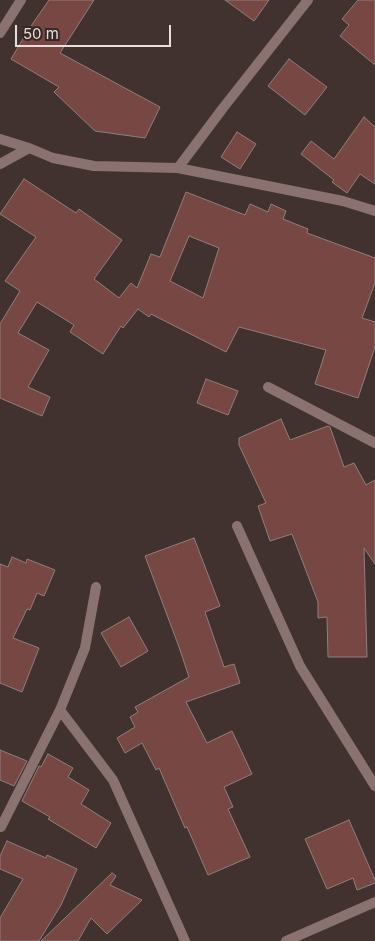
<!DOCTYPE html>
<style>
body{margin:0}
#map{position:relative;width:375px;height:941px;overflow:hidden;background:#413230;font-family:Inter,sans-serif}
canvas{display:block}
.scale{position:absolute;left:15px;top:25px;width:156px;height:22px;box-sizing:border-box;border:2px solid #e9dedd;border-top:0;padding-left:6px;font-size:15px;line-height:18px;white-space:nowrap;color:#e9dedd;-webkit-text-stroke:4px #372826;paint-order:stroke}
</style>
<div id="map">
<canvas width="375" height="941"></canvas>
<div class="scale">50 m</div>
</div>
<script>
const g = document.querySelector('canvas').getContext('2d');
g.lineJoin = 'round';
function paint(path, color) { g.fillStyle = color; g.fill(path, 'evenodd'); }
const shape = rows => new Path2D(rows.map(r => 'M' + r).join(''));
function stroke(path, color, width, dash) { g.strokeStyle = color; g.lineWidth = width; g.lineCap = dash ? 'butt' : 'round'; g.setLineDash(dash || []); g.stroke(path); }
const building = shape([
 [49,0,94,0,60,53,160,107,145,138,95,131,54,92,59,87,11,59,29,29,49,0],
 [225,0,269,0,254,21,225,0],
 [358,0,375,0,375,65,340,36,349,25,342,19,358,0],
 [289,59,327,87,305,115,268,86,289,59],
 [364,117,375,127,375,184,360,174,347,193,332,182,334,180,301,154,311,141,334,159,364,117],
 [237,132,256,144,240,169,221,157,237,132],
 [24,179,76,213,79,209,122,240,94,279,119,298,131,283,137,288,151,254,160,257,186,192,245,215,250,204,268,212,271,204,286,211,283,219,308,229,307,233,375,258,375,283,362,318,375,322,375,347,358,398,315,384,326,350,239,327,226,352,151,314,149,317,138,309,123,328,121,326,103,354,70,332,74,325,37,302,18,333,49,350,28,387,50,397,42,416,0,398,0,324,20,291,5,281,36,237,0,214,24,179],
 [189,236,219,248,203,298,170,281,189,236],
 [206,379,238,391,228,415,197,403,206,379],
 [281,419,290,440,328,426,330,427,344,467,354,463,366,485,375,480,375,564,364,548,367,657,328,657,327,617,318,618,318,602,292,534,270,541,258,506,266,503,239,445,239,438,281,419],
 [194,538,220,606,205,612,224,667,234,664,240,683,186,702,207,743,232,731,252,774,224,787,233,807,228,809,250,857,208,875,187,827,185,828,159,768,156,770,142,743,125,753,117,738,135,727,130,717,138,712,135,707,189,677,179,647,145,556,194,538],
 [12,557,26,563,27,559,55,570,44,596,37,593,30,610,27,609,13,638,39,648,22,692,0,683,0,564,8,567,12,557],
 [129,617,148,651,121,667,101,633,129,617],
 [0,750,27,761,14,786,0,780,0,750],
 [48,754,73,768,68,777,89,790,81,804,111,823,96,848,48,819,50,817,22,801,39,766,41,767,48,754],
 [349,820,375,880,375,883,357,890,353,878,327,889,305,839,349,820],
 [7,841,46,858,47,855,77,869,61,905,39,941,0,941,0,918,23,879,0,869,0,856,7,841],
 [112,873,116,876,110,885,142,900,107,934,91,918,78,941,41,941,112,873]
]);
paint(building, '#774743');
stroke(building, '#917e7d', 1);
stroke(shape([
 [0,33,21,0],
 [0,139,29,148,53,158,94,166,178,168,223,108,308,0],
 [0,164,29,148],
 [178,168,343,201,375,211],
 [268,387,375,443],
 [237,526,300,666,375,786],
 [60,710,113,780,185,941],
 [1,827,60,710,85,648,96,587],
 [286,941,375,902]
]), '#8a7270', 10);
</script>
